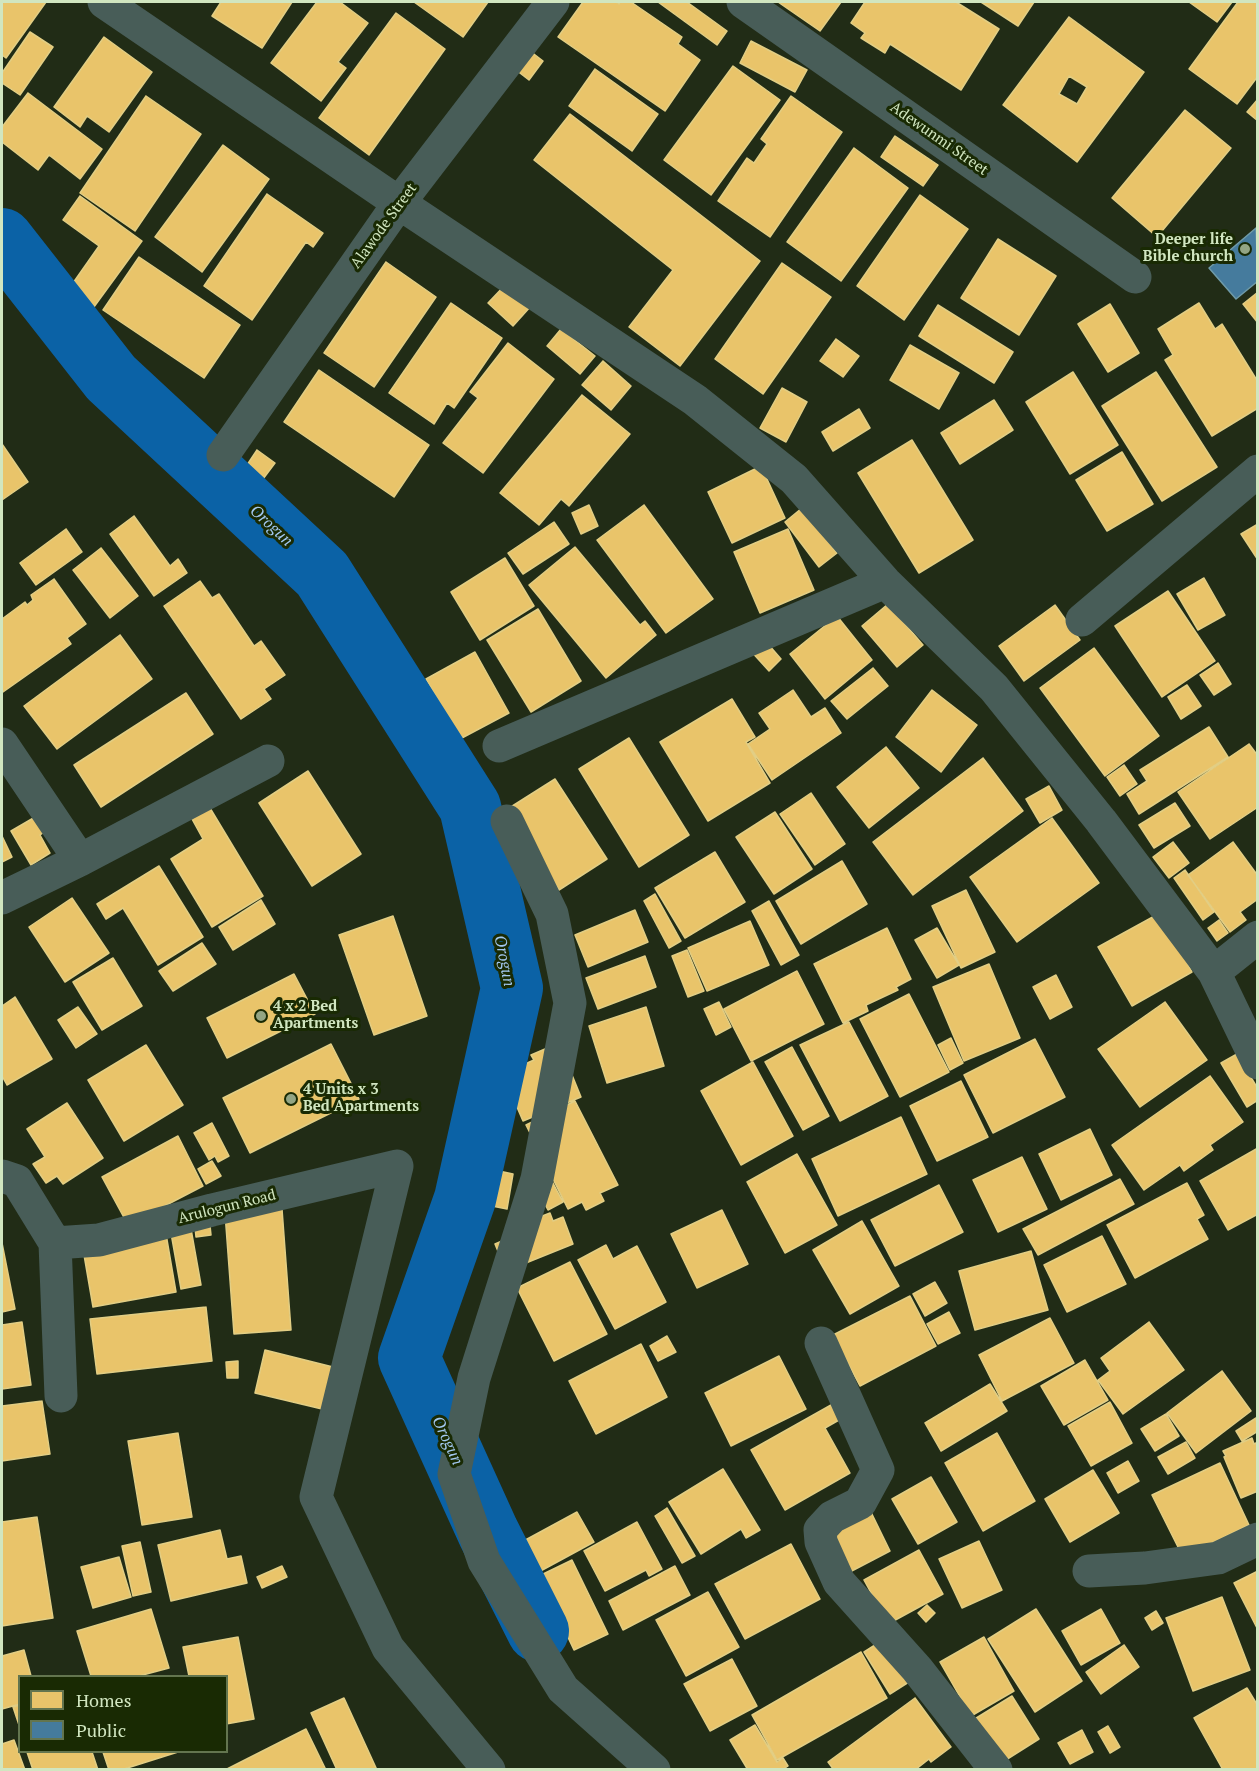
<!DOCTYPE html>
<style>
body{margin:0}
#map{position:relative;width:1259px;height:1771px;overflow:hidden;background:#212c16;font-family:"PT Serif",serif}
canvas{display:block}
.frame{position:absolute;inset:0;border:3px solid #d1e6c0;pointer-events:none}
.legend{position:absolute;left:18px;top:1675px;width:210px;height:78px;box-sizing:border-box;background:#192a03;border:2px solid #63754f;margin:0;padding:8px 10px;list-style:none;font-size:18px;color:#d1e6c0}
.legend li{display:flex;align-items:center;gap:12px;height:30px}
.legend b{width:30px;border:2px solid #63754f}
</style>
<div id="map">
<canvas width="1259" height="1771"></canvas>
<div class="frame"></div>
<ul class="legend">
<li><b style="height:16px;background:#e9c46a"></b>Homes</li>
<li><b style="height:16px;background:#457b9d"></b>Public</li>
</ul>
</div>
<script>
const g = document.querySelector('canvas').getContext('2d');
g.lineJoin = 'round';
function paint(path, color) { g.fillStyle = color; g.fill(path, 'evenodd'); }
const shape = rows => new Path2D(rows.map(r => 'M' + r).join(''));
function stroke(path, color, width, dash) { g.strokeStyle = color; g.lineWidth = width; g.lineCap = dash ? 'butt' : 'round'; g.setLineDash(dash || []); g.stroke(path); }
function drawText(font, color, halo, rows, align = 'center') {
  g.font = font + ' "PT Serif",serif'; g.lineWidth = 6; g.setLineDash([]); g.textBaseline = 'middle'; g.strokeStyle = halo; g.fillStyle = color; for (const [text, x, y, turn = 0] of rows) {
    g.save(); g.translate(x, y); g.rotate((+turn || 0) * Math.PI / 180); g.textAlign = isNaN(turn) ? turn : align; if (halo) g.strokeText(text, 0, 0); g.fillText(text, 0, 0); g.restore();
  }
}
const homes = shape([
 [2,2,46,2,6,58,2,55,2,2],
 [221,2,292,2,262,48,212,16,221,2],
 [317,2,340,2,368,23,338,62,346,68,321,101,271,63,317,2],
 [414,2,488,2,463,37,414,2],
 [583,2,616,2,619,4,620,2,631,2,682,37,678,44,700,60,665,111,558,37,583,2],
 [658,2,687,2,727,31,717,45,658,2],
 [778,2,841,2,820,31,778,2],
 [865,2,956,2,999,29,961,90,890,44,885,53,861,38,865,33,851,23,865,2],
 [981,2,1034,2,1018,26,981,2],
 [1189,2,1232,2,1217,22,1189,2],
 [1238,2,1258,2,1258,76,1237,104,1189,69,1238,2],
 [396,13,445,49,369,155,319,118,396,13],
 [1069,17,1144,72,1077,162,1003,105,1069,17],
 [1069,76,1087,87,1077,104,1059,94,1069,76],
 [30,32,53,47,20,95,2,83,2,73,30,32],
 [104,37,152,72,109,132,87,116,80,127,54,107,104,37],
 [751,41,807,70,795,92,740,63,751,41],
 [530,51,543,61,529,80,516,70,530,51],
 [733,66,780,100,711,195,664,160,733,66],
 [595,69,658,114,632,151,569,106,595,69],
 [28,93,102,149,80,179,49,155,38,170,2,142,2,127,28,93],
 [146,96,201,134,135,231,80,193,146,96],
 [791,96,842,132,770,237,718,201,747,158,754,163,767,144,761,139,791,96],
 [1258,99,1258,121,1247,112,1258,99],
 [1185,110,1231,148,1157,237,1112,198,1185,110],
 [570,114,760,261,680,366,629,327,673,270,534,160,570,114],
 [895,136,938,165,923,186,881,157,895,136],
 [223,145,269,179,202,272,155,237,223,145],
 [854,148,908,188,841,281,787,242,854,148],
 [267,194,323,233,313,247,306,242,252,320,204,286,267,194],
 [920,195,968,229,904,320,857,286,920,195],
 [80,196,142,241,91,311,66,293,99,246,63,220,80,196],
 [998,239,1056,276,1019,335,961,298,998,239],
 [139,257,240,325,204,378,103,310,139,257],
 [386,262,436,297,374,387,324,353,386,262],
 [782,263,831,297,763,394,715,359,782,263],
 [507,283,531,306,513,326,488,303,507,283],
 [1258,292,1258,323,1243,304,1258,292],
 [451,303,502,338,454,408,447,403,434,424,389,393,451,303],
 [1199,303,1215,329,1222,324,1258,382,1258,408,1212,436,1165,360,1173,355,1158,329,1199,303],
 [1110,304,1139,353,1108,372,1078,324,1110,304],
 [938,305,1013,352,994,383,919,336,938,305],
 [561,329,595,356,580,374,547,346,561,329],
 [836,339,859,356,843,377,820,361,836,339],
 [508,343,554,379,483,473,443,443,478,398,470,392,508,343],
 [910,345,959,373,939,409,890,380,910,345],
 [603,361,631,386,611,410,582,385,603,361],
 [319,370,429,445,394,497,284,422,319,370],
 [1073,372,1118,445,1070,474,1026,402,1073,372],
 [1156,372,1217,467,1162,501,1102,406,1156,372],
 [782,388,807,402,786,442,760,428,782,388],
 [582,395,630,434,569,506,561,499,539,525,500,493,582,395],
 [994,400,1013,430,960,464,941,433,994,400],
 [859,409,870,428,833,451,822,432,859,409],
 [912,440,973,540,919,573,858,473,912,440],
 [2,444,28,482,2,500,2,444],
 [257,450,275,463,260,483,243,471,257,450],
 [1122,452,1153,504,1107,531,1076,480,1122,452],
 [761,466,785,518,732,543,708,492,761,466],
 [589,505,598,526,581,534,572,513,589,505],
 [644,505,713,599,666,633,597,540,644,505],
 [802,508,837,553,819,567,785,522,802,508],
 [134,516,170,566,178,559,187,573,154,596,110,534,134,516],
 [554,522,569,544,523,574,508,553,554,522],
 [1258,524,1258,560,1241,534,1258,524],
 [66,529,82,552,36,585,20,563,66,529],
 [788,529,814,590,760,613,734,552,788,529],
 [575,547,640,625,645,621,656,635,606,678,529,585,575,547],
 [101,548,138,596,110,618,73,570,101,548],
 [505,558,534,606,480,640,451,592,505,558],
 [1204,578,1225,615,1198,630,1177,594,1204,578],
 [54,579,86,624,67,638,71,644,3,692,2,689,2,619,25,602,27,605,33,600,31,595,54,579],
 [200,581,212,598,219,594,254,646,261,641,285,675,264,689,271,699,241,719,164,606,200,581],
 [1168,591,1215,661,1162,697,1115,626,1168,591],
 [888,604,923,645,897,667,862,626,888,604],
 [1055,605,1080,640,1024,681,999,646,1055,605],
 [538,609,581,681,531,712,487,640,538,609],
 [837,616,872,660,825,699,790,654,837,616],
 [120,635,152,679,57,749,24,706,120,635],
 [762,637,781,659,769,671,749,649,762,637],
 [1094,648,1159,736,1105,776,1040,688,1094,648],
 [475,652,509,713,460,739,426,679,475,652],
 [1218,663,1231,684,1214,695,1200,675,1218,663],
 [873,668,888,686,847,719,831,701,873,668],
 [1187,685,1201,706,1181,719,1168,697,1187,685],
 [793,690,811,717,825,708,841,733,772,780,748,744,770,729,759,713,793,690],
 [932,690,977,725,941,772,896,737,932,690],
 [186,693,213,734,101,807,74,765,186,693],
 [732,699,755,737,746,742,770,783,708,821,660,742,732,699],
 [1209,727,1228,757,1139,814,1127,794,1147,781,1140,770,1209,727],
 [629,738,689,835,639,867,579,769,629,738],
 [1249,744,1258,756,1258,807,1210,839,1178,792,1249,744],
 [886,747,919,788,869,828,837,787,886,747],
 [983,758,1023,811,913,895,873,842,983,758],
 [1124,765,1137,784,1120,796,1107,777,1124,765],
 [308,771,361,854,312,886,259,803,308,771],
 [555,779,607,859,559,890,506,810,555,779],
 [1049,786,1062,810,1040,823,1026,799,1049,786],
 [811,793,845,844,815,865,780,814,811,793],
 [1175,803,1190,826,1154,848,1139,825,1175,803],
 [210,808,263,896,212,927,171,859,203,839,192,819,210,808],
 [775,812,812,869,774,894,736,837,775,812],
 [42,813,50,828,40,835,50,853,31,865,11,831,42,813],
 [1052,818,1099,883,1017,942,970,877,1052,818],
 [2,836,12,857,2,862,2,836],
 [1173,842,1189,863,1169,878,1153,857,1173,842],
 [1233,842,1258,876,1258,899,1240,912,1246,920,1230,932,1188,875,1233,842],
 [715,852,745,902,685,938,655,888,715,852],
 [842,861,867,904,801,944,776,901,842,861],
 [159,866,203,937,158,965,123,908,106,919,97,904,159,866],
 [1185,870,1214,912,1203,920,1174,878,1185,870],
 [966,890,995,952,961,968,932,906,966,890],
 [655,894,681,941,669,948,644,901,655,894],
 [72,898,109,953,65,982,29,927,72,898],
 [261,900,275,924,233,950,219,927,261,900],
 [769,901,799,955,781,965,752,911,769,901],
 [635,910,648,942,588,967,575,935,635,910],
 [1160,913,1192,972,1132,1006,1098,947,1160,913],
 [393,916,427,1016,374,1035,339,935,393,916],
 [1219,920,1228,933,1217,941,1208,928,1219,920],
 [750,921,769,965,707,991,688,948,750,921],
 [887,928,911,979,896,987,898,990,866,1005,868,1011,843,1023,814,964,887,928],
 [937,928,959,965,937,978,915,940,937,928],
 [202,943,216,964,173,991,159,971,202,943],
 [687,950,704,991,688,997,672,956,687,950],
 [645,956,656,987,598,1009,586,978,645,956],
 [113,958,142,1006,102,1030,73,982,113,958],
 [989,964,1020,1038,964,1061,933,987,989,964],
 [797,971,824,1024,751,1061,724,1009,797,971],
 [294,974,315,1014,227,1058,207,1018,294,974],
 [1056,975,1072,1007,1050,1019,1033,987,1056,975],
 [909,994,949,1072,900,1097,860,1019,909,994],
 [15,997,52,1059,7,1085,2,1076,2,1006,15,997],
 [719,1002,731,1027,716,1035,704,1009,719,1002],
 [1165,1002,1207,1060,1140,1107,1098,1049,1165,1002],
 [78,1007,97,1034,76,1048,58,1020,78,1007],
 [646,1007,664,1066,607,1083,589,1026,646,1007],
 [849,1022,888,1096,840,1121,800,1045,849,1022],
 [951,1038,963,1063,950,1070,938,1045,951,1038],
 [1035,1039,1065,1097,993,1133,964,1075,1035,1039],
 [559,1043,581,1097,523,1121,504,1077,510,1074,509,1071,534,1060,531,1055,559,1043],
 [331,1044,359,1099,250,1153,223,1098,331,1044],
 [146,1045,183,1105,124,1141,88,1080,146,1045],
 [792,1047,829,1116,803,1130,765,1062,792,1047],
 [1237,1054,1258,1089,1258,1100,1247,1107,1221,1063,1237,1054],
 [753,1062,793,1136,741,1165,701,1091,753,1062],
 [1210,1076,1243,1122,1210,1145,1213,1150,1184,1171,1180,1165,1144,1190,1112,1145,1210,1076],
 [961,1081,988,1137,937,1161,910,1106,961,1081],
 [575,1101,618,1185,600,1193,604,1201,586,1210,582,1202,568,1209,526,1125,575,1101],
 [67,1103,103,1158,63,1184,57,1176,46,1183,33,1164,45,1157,27,1129,67,1103],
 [901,1117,927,1174,838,1216,812,1159,901,1117],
 [212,1123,229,1156,218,1162,215,1156,209,1160,194,1133,212,1123],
 [1090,1129,1112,1175,1061,1200,1039,1154,1090,1129],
 [178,1136,203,1186,128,1225,102,1177,178,1136],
 [1258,1148,1258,1214,1228,1230,1200,1181,1258,1148],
 [797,1154,837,1225,785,1253,747,1182,797,1154],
 [1022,1157,1047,1209,998,1232,973,1180,1022,1157],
 [212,1161,221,1176,206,1184,198,1169,212,1161],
 [546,1170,563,1202,548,1210,531,1178,546,1170],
 [499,1171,513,1174,507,1209,492,1206,499,1171],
 [1120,1179,1134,1204,1038,1255,1023,1229,1120,1179],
 [1187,1183,1204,1215,1197,1219,1208,1239,1135,1278,1107,1225,1187,1183],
 [939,1185,963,1232,895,1266,871,1220,939,1185],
 [282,1209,291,1330,234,1334,225,1213,282,1209],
 [722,1210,748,1264,697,1288,671,1234,722,1210],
 [550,1213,553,1221,563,1217,573,1244,506,1271,495,1244,509,1238,506,1230,550,1213],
 [209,1216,211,1235,196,1237,194,1218,209,1216],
 [862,1221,899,1286,850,1314,813,1250,862,1221],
 [191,1229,201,1285,181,1289,171,1233,191,1229],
 [166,1234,176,1292,93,1307,83,1249,166,1234],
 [1102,1236,1126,1284,1067,1312,1044,1265,1102,1236],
 [2,1243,15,1309,2,1312,2,1243],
 [606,1245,613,1259,637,1246,666,1302,615,1329,578,1260,606,1245],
 [1031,1251,1048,1310,975,1330,959,1271,1031,1251],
 [570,1262,607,1334,554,1361,517,1288,570,1262],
 [935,1282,947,1303,925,1316,913,1294,935,1282],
 [910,1296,936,1346,860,1386,833,1335,910,1296],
 [206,1307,212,1361,97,1374,90,1319,206,1307],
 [949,1312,960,1333,938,1344,927,1324,949,1312],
 [1050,1318,1074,1363,1002,1401,979,1355,1050,1318],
 [22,1322,31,1385,2,1389,2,1325,22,1322],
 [1149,1322,1184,1370,1123,1414,1098,1380,1110,1371,1101,1358,1149,1322],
 [667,1336,676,1352,658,1361,650,1346,667,1336],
 [641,1344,667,1397,596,1434,569,1381,641,1344],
 [265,1350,333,1367,322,1409,255,1393,265,1350],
 [779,1356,806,1409,731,1446,705,1393,779,1356],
 [1085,1360,1108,1400,1064,1425,1041,1386,1085,1360],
 [238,1361,238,1378,227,1378,226,1362,238,1361],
 [1222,1371,1251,1411,1196,1453,1167,1413,1222,1371],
 [990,1384,1007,1411,941,1451,925,1423,990,1384],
 [42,1401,50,1454,2,1461,2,1406,42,1401],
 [1110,1402,1132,1443,1091,1466,1068,1426,1110,1402],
 [831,1405,839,1420,825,1428,850,1473,785,1510,751,1450,831,1405],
 [1166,1414,1179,1436,1155,1451,1141,1429,1166,1414],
 [1256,1418,1258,1431,1242,1441,1236,1431,1256,1418],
 [178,1433,192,1517,142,1525,128,1441,178,1433],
 [997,1433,1035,1501,983,1531,945,1463,997,1433],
 [1252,1438,1254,1444,1256,1443,1258,1446,1258,1491,1241,1498,1224,1457,1226,1456,1223,1451,1252,1438],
 [1186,1442,1195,1458,1168,1474,1158,1457,1186,1442],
 [1128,1461,1139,1481,1118,1493,1107,1473,1128,1461],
 [1220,1463,1249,1525,1183,1557,1152,1495,1220,1463],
 [723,1469,760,1530,746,1538,741,1529,701,1554,669,1502,723,1469],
 [1093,1470,1119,1513,1070,1542,1045,1499,1093,1470],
 [931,1477,957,1522,918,1544,892,1499,931,1477],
 [868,1506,890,1551,846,1574,823,1529,868,1506],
 [667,1508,695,1556,682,1563,655,1516,667,1508],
 [577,1512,594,1542,535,1574,518,1544,577,1512],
 [37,1517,53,1618,2,1626,2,1522,37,1517],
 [637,1522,662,1569,649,1576,646,1570,605,1591,584,1551,637,1522],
 [220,1530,227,1559,241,1556,247,1583,171,1601,158,1545,220,1530],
 [979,1541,1002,1590,962,1608,939,1559,979,1541],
 [140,1542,151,1592,133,1596,122,1546,140,1542],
 [791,1544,820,1599,745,1639,715,1584,791,1544],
 [919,1550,943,1594,888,1624,864,1580,919,1550],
 [119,1557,131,1597,93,1608,81,1567,119,1557],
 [572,1560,608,1634,574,1650,539,1576,572,1560],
 [282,1566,287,1577,262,1588,257,1577,282,1566],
 [675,1566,690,1595,623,1630,609,1601,675,1566],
 [1258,1571,1258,1630,1234,1583,1258,1571],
 [708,1592,739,1647,686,1676,656,1620,708,1592],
 [1222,1597,1250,1670,1193,1691,1166,1618,1222,1597],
 [927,1605,935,1613,926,1622,918,1613,927,1605],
 [151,1609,169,1668,139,1676,91,1676,77,1631,151,1609],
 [1036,1609,1082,1681,1035,1712,988,1639,1036,1609],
 [1101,1609,1120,1643,1081,1665,1062,1631,1101,1609],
 [1156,1611,1163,1623,1152,1630,1145,1618,1156,1611],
 [238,1637,254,1719,226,1724,226,1676,189,1676,183,1647,238,1637],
 [984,1637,1014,1691,971,1716,940,1662,984,1637],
 [886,1638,912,1680,890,1694,864,1652,886,1638],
 [1124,1645,1139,1667,1101,1694,1086,1672,1124,1645],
 [24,1650,31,1676,20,1676,20,1704,2,1709,2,1656,24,1650],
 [861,1652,887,1698,777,1760,752,1715,861,1652],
 [732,1659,757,1706,710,1731,684,1684,732,1659],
 [1247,1688,1258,1706,1258,1770,1223,1770,1194,1718,1247,1688],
 [1012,1696,1039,1739,1001,1763,973,1720,1012,1696],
 [344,1698,377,1770,337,1770,311,1713,344,1698],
 [915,1698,951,1747,931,1762,929,1759,915,1770,834,1770,828,1762,915,1698],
 [20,1705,20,1728,13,1707,20,1705],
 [755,1725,777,1762,783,1758,788,1766,782,1770,748,1770,730,1740,755,1725],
 [1108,1726,1120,1747,1110,1753,1098,1732,1108,1726],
 [306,1729,326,1770,225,1770,306,1729],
 [1082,1730,1093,1752,1070,1764,1058,1743,1082,1730],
 [14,1740,25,1770,2,1770,2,1744,14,1740],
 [27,1752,92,1752,98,1770,33,1770,27,1752],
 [103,1752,178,1752,121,1770,109,1770,103,1752]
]);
paint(homes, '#e9c46a');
stroke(homes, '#e2ce84', 1.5);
const public = shape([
 [1256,228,1258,281,1236,299,1209,268,1256,228]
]);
paint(public, '#457b9d');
stroke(public, '#6f9ba8', 1.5);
stroke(shape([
 [2,239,111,378,322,574,470,807,512,988,465,1199,409,1358,488,1532,538,1631]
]), '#0b62a6', 62);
stroke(shape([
 [104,2,399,203,695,400,794,479,885,582,994,688,1101,821,1214,972,1258,1063],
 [743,2,1135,277],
 [223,455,399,203,553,2],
 [1082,620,1258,471],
 [2,744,80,860],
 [499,746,885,582],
 [507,821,552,914,570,1003,537,1179,474,1378,454,1474,484,1561,563,1689,654,1770],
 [2,898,80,860,268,761],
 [1214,972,1258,937],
 [2,1176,17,1181,55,1243,61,1396],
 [55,1243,99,1240,212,1210,397,1166,316,1497,388,1648,489,1770],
 [821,1343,878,1470,860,1503,832,1517,820,1530,821,1542,839,1582,917,1669,996,1770],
 [1089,1571,1145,1568,1218,1558,1258,1539]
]), '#485d58', 33);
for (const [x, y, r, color] of [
 [1245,249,6,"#93a584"],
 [261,1016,6,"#93a584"],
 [291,1099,6,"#93a584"]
]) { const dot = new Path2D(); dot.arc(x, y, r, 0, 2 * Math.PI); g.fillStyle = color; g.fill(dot); stroke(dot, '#192a03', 2); }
drawText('15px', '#d1e6c0', '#192a03', [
 ["Adewunmi Street",939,139,35],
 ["Alawode Street",384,226,-54],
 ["Arulogun Road",227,1207,-14]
]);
drawText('bold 15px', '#d1e6c0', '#192a03', [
 ["Deeper life",1233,240,"right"],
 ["Bible church",1233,257,"right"],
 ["4 x 2 Bed",273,1007],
 ["Apartments",273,1024],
 ["4 Units x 3",303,1090],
 ["Bed Apartments",303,1107]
], 'left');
drawText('italic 16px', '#a2c7ef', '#192a03', [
 ["Orogun",271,526,43],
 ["Orogun",504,961,79],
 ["Orogun",447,1441,65]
]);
</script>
